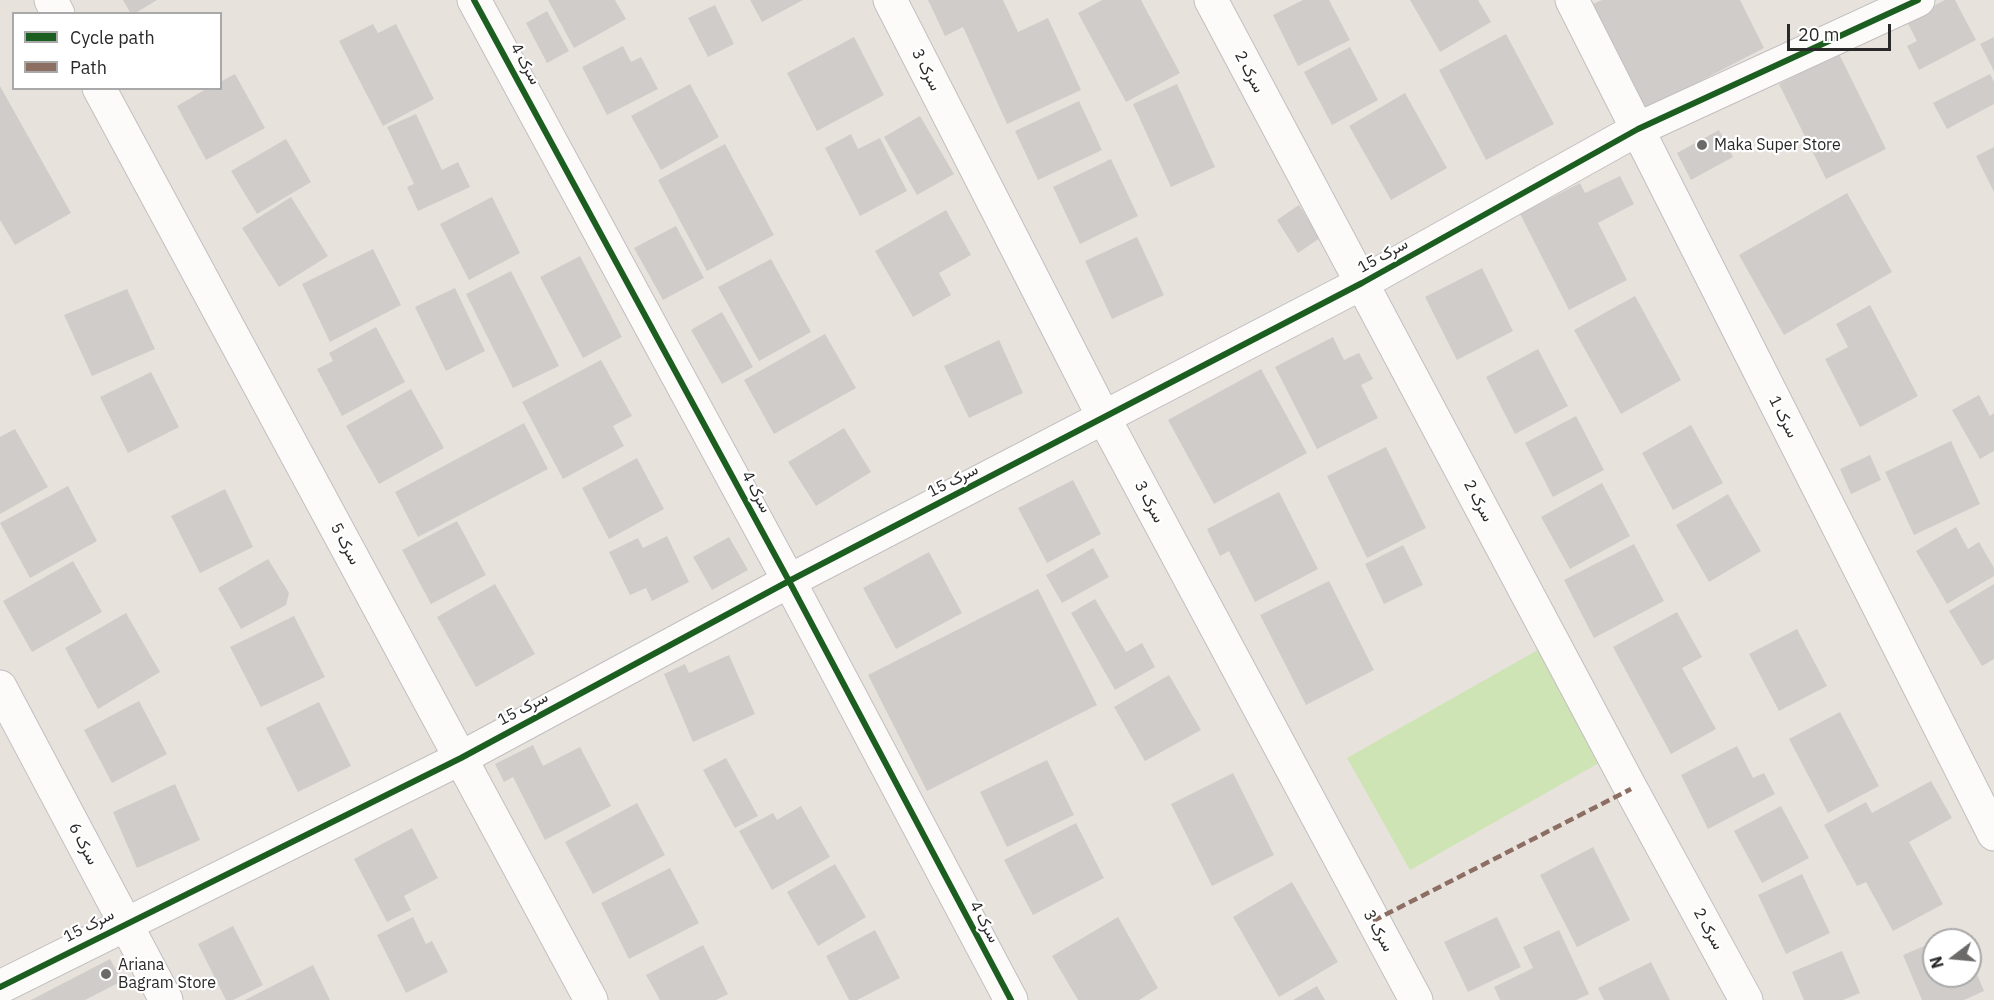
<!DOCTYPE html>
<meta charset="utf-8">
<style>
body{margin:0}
#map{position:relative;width:1994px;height:1000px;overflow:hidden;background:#e8e2dd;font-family:"IBM Plex Sans",sans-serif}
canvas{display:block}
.legend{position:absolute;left:12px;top:12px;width:210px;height:78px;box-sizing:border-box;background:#fff;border:2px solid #a9a9a9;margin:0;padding:8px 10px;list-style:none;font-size:18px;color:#292929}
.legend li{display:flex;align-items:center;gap:12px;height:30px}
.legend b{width:30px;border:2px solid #a9a9a9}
.north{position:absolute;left:1922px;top:928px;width:60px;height:60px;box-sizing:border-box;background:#fff;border:2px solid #a9a9a9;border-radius:50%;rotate:254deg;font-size:16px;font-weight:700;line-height:24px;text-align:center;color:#292929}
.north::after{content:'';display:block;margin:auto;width:21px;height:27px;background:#6c6a68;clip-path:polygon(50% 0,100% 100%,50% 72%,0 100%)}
.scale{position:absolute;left:1787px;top:24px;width:104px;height:27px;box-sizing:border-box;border:3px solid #292929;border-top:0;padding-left:8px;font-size:18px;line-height:21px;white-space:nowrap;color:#292929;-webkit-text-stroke:4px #fff;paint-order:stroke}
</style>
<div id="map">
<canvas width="1994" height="1000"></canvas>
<ul class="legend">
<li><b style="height:8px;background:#1b5e20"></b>Cycle path</li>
<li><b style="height:8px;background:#8d6e63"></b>Path</li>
</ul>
<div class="north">N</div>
<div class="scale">20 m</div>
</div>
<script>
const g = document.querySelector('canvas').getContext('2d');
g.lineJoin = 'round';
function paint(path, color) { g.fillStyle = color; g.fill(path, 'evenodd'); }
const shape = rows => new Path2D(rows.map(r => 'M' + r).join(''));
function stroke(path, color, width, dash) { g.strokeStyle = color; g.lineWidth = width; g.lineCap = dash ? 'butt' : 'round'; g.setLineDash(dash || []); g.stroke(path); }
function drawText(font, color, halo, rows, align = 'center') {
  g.font = font + ' "IBM Plex Sans",Vazirmatn,sans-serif'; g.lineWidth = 4.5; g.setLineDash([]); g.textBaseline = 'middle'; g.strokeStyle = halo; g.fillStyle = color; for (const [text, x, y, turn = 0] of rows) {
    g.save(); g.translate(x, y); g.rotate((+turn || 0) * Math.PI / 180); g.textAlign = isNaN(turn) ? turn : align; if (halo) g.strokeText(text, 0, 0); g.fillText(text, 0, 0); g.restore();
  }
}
paint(shape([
 [1543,647,1606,759,1410,870,1347,758]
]), '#cee4b4');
paint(shape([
 [123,0,157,0,134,14,131,14],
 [548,0,615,0,626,19,574,48],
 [750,0,803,0,762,22],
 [928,0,1003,0,1018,32,1048,18,1081,90,1007,124,963,27,945,36],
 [1102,0,1141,0,1180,73,1126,102,1078,13],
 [1303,0,1329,0,1350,40,1298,66,1273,15],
 [1410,0,1478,0,1491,22,1440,52],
 [1602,0,1740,0,1764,48,1646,109,1593,4],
 [1945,0,1955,0,1976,40,1919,70,1907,46,1917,41,1906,20],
 [715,5,734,44,708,57,688,18],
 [547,11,569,51,547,63,526,23],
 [373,24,378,33,396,24,434,99,383,126,339,41],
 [1506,34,1554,124,1486,160,1439,70],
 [854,37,884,95,817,131,787,73],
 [1994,37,1994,71,1980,44],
 [623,46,631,62,641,57,658,89,607,115,582,67],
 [1350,47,1378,100,1332,125,1304,72],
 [1839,54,1886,149,1826,179,1779,84],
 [235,74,265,128,206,160,177,106,208,88,220,88,220,82],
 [1990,74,1994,82,1994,104,1947,129,1933,103],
 [690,84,719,137,661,170,631,116],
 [1177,84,1215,167,1171,187,1133,104],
 [0,86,71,213,15,245,0,220],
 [1405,93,1447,168,1391,200,1349,126],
 [1079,101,1102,150,1038,180,1015,131],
 [416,114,442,170,458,162,470,187,418,211,407,187,414,184,387,127],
 [920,116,954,174,917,195,884,137],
 [1719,130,1733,157,1691,180,1677,153],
 [851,134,858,149,880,138,907,191,860,216,825,148],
 [286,139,311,182,257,214,231,171],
 [725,144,774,235,707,271,658,180],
 [1994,147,1994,192,1976,156],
 [1111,159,1138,216,1080,244,1053,187],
 [1620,176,1634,204,1598,223,1627,280,1569,310,1520,214,1580,183,1585,193],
 [1847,193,1892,272,1784,335,1739,255],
 [291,197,328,256,279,287,242,228],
 [492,197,520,253,469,280,440,224],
 [1299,205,1320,238,1298,253,1277,220],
 [946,210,971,255,939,273,951,295,913,317,875,251],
 [676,226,704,278,663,300,634,248],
 [1137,237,1164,295,1112,319,1085,261],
 [373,249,401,305,330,342,302,284],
 [580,256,622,337,583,358,540,277],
 [771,259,811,332,759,361,718,287],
 [1482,268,1513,331,1457,360,1425,297],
 [511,271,559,366,513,388,466,294],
 [455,288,485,351,446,371,415,307],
 [127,289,155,349,92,376,64,315],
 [1635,296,1681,380,1621,414,1574,330],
 [1870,305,1918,396,1860,427,1825,359,1848,347,1836,324],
 [722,312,753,367,722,384,691,330],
 [376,327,405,382,342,416,317,369,333,361,329,353],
 [825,334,856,388,774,434,744,380],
 [1333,337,1344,360,1359,353,1373,379,1361,385,1378,418,1317,449,1275,367],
 [999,340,1023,393,969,418,944,366],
 [1538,349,1568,406,1515,434,1486,377],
 [601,360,632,416,613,426,624,446,563,479,522,402],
 [1261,369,1307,453,1214,504,1168,420],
 [151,372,179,427,128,453,100,397],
 [411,389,444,448,379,484,346,426],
 [1979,395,1990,416,1994,413,1994,451,1980,459,1952,410],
 [1576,416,1604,470,1553,497,1525,443],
 [524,423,548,469,418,537,395,492],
 [1691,425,1723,483,1673,510,1642,453],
 [844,428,871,472,816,506,788,462],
 [15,429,48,487,0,514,0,437],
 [1951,441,1980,504,1914,535,1885,472],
 [1386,447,1426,528,1367,558,1327,476],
 [1870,455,1881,480,1851,494,1840,469],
 [637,458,664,509,609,539,582,488],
 [1073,480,1101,534,1047,563,1018,508],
 [1602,483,1630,536,1570,569,1541,517],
 [68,486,97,541,30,578,0,523],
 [225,489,253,547,200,573,171,516],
 [1279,492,1318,569,1255,602,1229,551,1220,556,1207,529],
 [1728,494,1761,551,1709,582,1676,525],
 [457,521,486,575,431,604,402,550],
 [1956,527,1968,549,1979,542,1994,568,1994,576,1947,604,1916,551],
 [667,536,689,582,652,601,646,588,630,595,609,552,638,538,643,548],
 [729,537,748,570,712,590,693,557],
 [1634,544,1664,601,1594,638,1564,580],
 [1403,545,1423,585,1384,604,1365,564],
 [1093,548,1109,577,1062,603,1046,575],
 [929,552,962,613,896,649,863,588],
 [268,559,289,593,286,605,241,629,218,588],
 [73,561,102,612,32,652,3,601],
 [1329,581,1374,670,1306,705,1260,615],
 [495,584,535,654,476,687,437,617],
 [1994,584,1994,659,1982,666,1949,611],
 [1038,589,1097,705,927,791,868,675],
 [1095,599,1126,652,1142,643,1155,667,1115,690,1071,613],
 [1677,612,1702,657,1682,668,1716,729,1671,754,1613,647],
 [126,613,160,672,98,709,65,648],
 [294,616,325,677,261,707,230,647],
 [1797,629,1827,686,1779,711,1749,654],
 [729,655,755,714,693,742,664,674,685,664,689,673],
 [1169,675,1201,730,1145,761,1114,707],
 [139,701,167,754,112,783,84,730],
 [319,702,351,766,298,792,266,728],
 [1840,712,1879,786,1828,813,1789,739],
 [533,745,543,766,580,747,611,806,545,840,513,777,504,782,495,764],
 [1737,746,1753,778,1764,773,1775,794,1708,829,1681,775],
 [726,758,758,816,735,828,703,770],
 [1047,760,1074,815,1007,847,980,792],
 [1233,773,1274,855,1212,886,1171,804],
 [1931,781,1952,818,1909,842,1943,904,1893,931,1866,882,1857,886,1824,825,1866,802,1872,813],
 [175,784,200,840,137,868,113,812],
 [637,803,665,855,593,894,565,842],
 [801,806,830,857,772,890,739,831,773,813,777,820],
 [1781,806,1809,858,1762,883,1734,831],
 [1076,823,1104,878,1033,915,1004,860],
 [412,828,438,878,404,896,411,910,387,922,354,859],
 [1593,847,1630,920,1577,947,1540,875],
 [835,864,866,917,818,946,787,892],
 [670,868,699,923,629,959,601,903],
 [1802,874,1830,933,1786,954,1758,895],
 [1292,882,1338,962,1279,997,1233,917],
 [413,917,426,944,432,941,448,972,406,993,377,935],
 [1118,917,1158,988,1139,1000,1078,1000,1052,956],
 [1497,917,1521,967,1468,992,1444,942],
 [233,926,263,985,233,1000,226,1000,198,944],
 [875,930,900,978,857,1000,849,1000,826,956],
 [1559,930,1589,994,1576,1000,1500,1000,1494,987,1533,968,1523,947],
 [1959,931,1963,940,1939,940],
 [1934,942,1934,976,1970,976,1970,957,1984,991,1964,1000,1922,1000,1903,955],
 [703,945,728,994,716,1000,660,1000,646,975],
 [1842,951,1860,993,1843,1000,1804,1000,1792,972],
 [110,959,122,981,85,1000,31,1000],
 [1651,962,1670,1000,1604,1000,1598,988],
 [313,965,330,1000,245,1000],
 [1317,986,1325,1000,1293,1000]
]), '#d0ccc9');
const minor = shape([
 [51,0,58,14],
 [474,0,789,581,1011,1000],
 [890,0,1104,418,1416,1000],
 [1211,0,1631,789,1746,1000],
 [1572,0,1994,834],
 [99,88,591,1000],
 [0,687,166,1000],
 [0,987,461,758,789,581,1362,283,1638,129,1918,0]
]);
stroke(minor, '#c1bfbf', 35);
stroke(minor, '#fcfbfa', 33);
stroke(shape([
 [1373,921,1631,789]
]), '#8d6e63', 4.5, [9, 4.5]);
stroke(shape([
 [474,0,789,581,1011,1000],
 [0,987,461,758,789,581,1362,283,1638,129,1918,0]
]), '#1b5e20', 6);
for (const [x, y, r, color] of [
 [1702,145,6,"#6c6a68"],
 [106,974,6,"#6c6a68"]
]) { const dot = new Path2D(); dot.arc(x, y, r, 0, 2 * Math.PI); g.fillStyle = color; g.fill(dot); stroke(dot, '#fff', 2); }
drawText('16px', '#292929', '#fff', [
 ["سرک 4",525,64,61],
 ["سرک 3",926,70,63],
 ["سرک 2",1249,72,62],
 ["سرک 15",1383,256,-29],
 ["سرک 1",1783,417,63],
 ["سرک 15",953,481,-27],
 ["سرک 4",756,492,62],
 ["سرک 2",1478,501,62],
 ["سرک 3",1149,502,62],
 ["سرک 5",345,544,62],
 ["سرک 15",523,709,-28],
 ["سرک 6",83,844,62],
 ["سرک 4",984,922,62],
 ["سرک 15",89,926,-27],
 ["سرک 2",1708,929,61],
 ["سرک 3",1378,931,61]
]);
drawText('16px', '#292929', '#fff', [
 ["Maka Super Store",1714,145],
 ["Ariana",118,965],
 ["Bagram Store",118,983]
], 'left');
</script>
